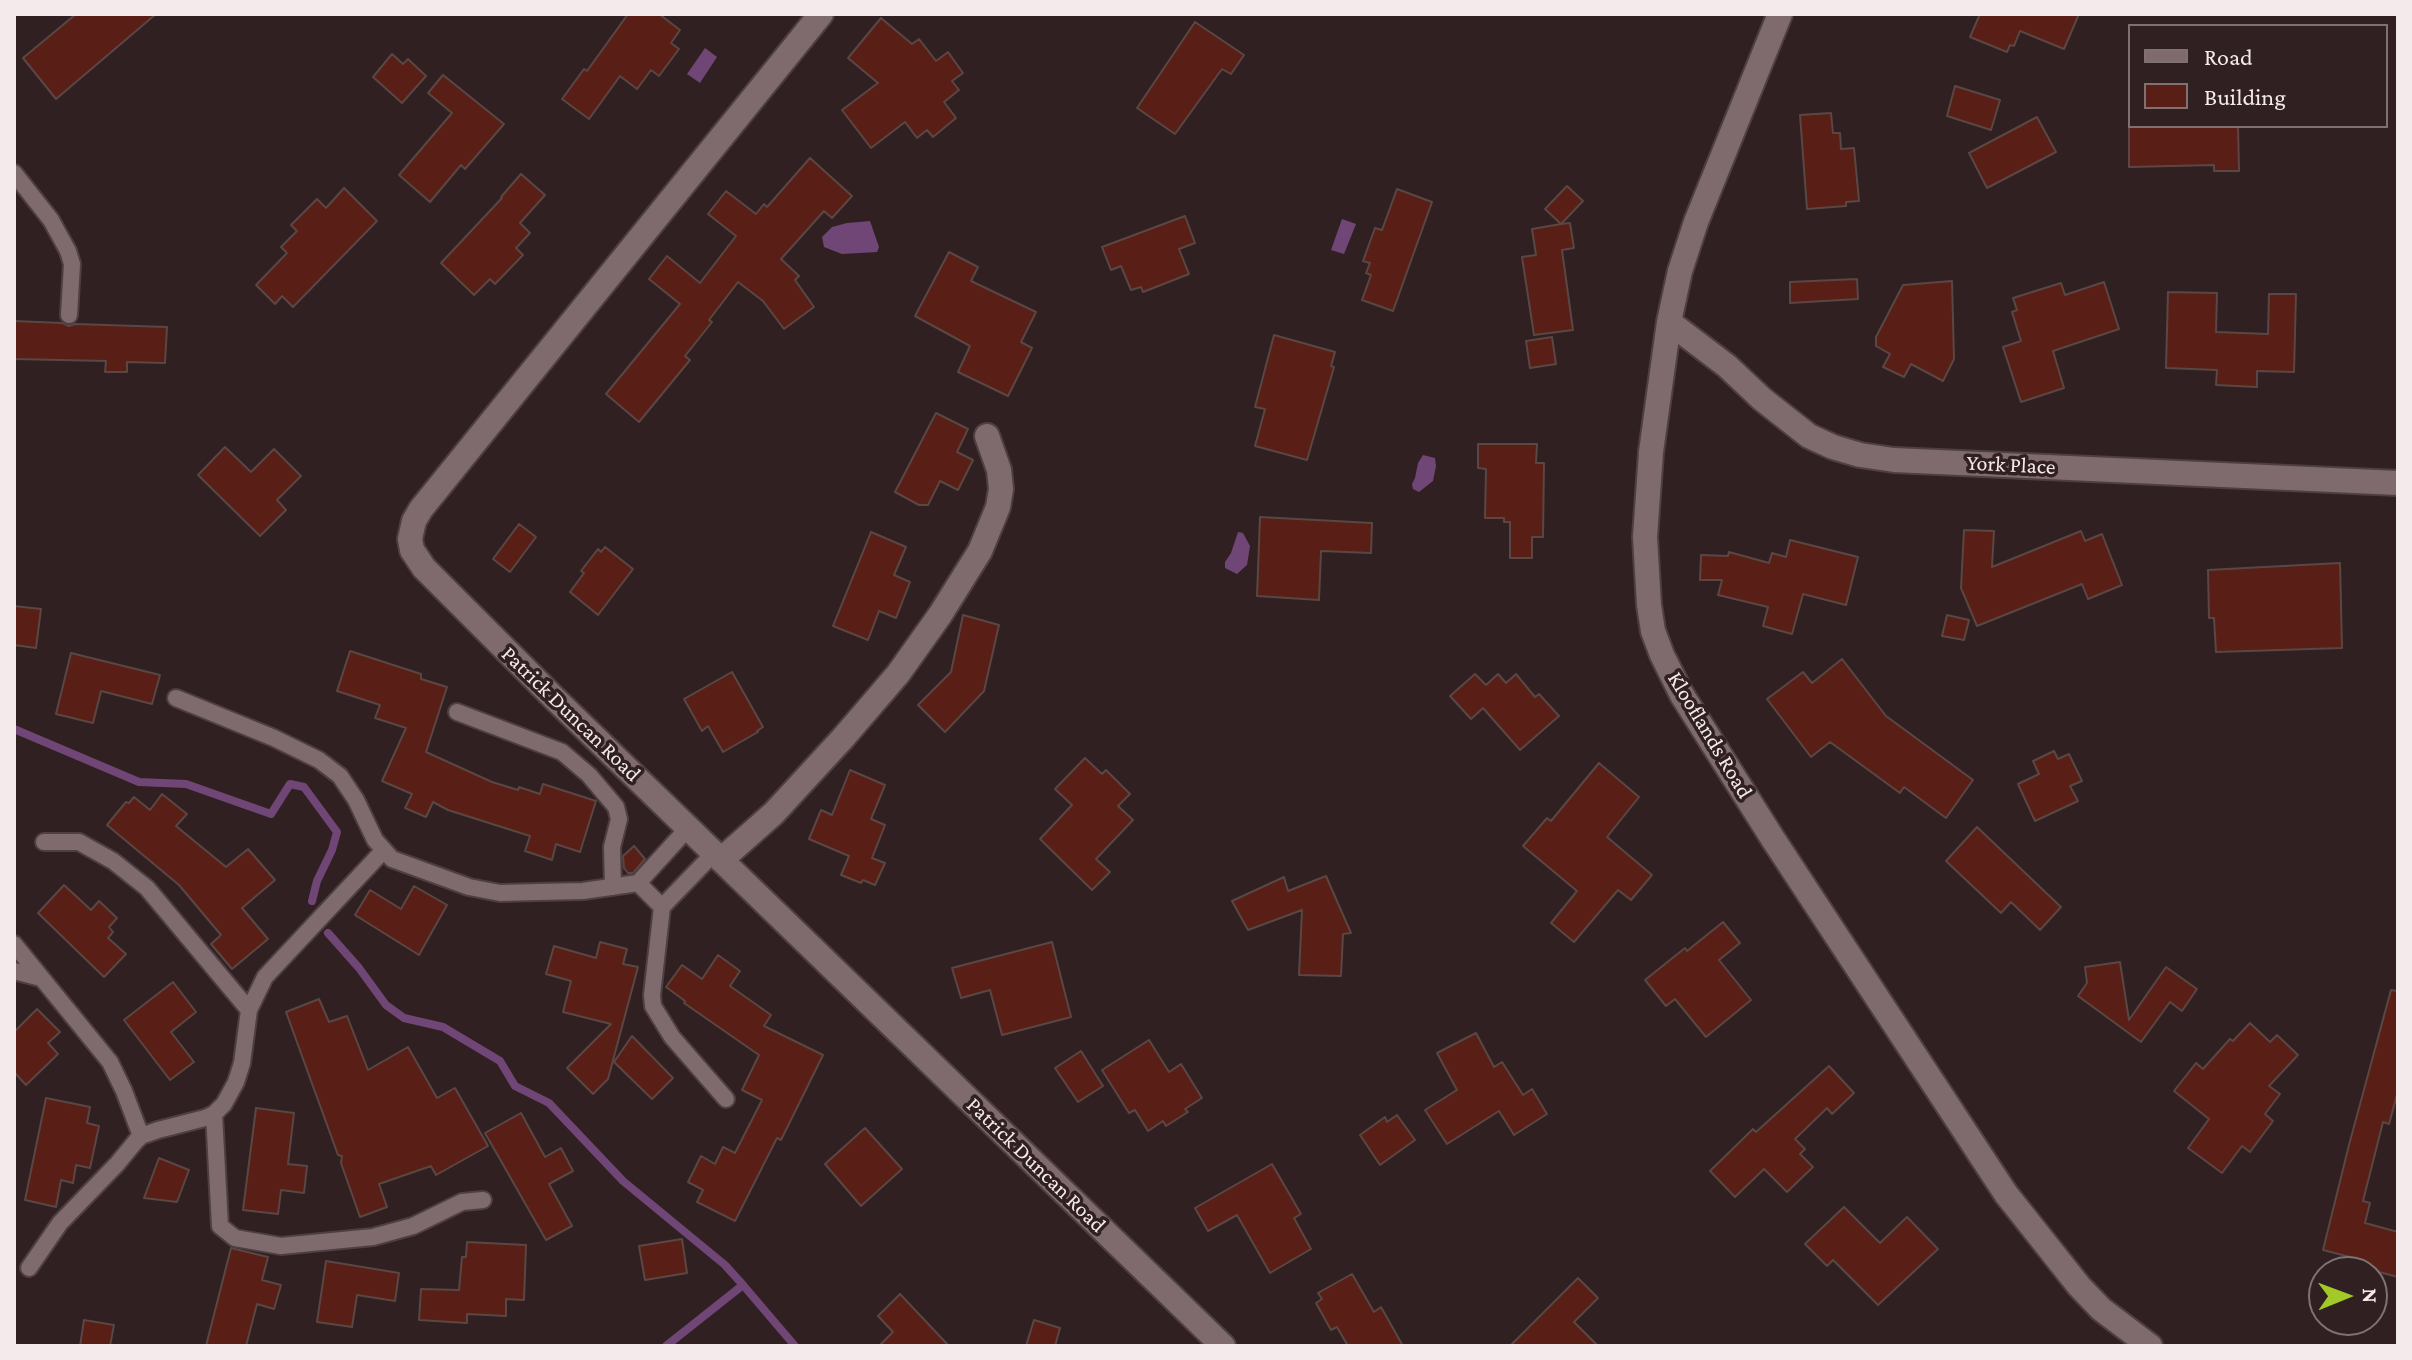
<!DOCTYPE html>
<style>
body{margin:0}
#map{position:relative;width:2412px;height:1360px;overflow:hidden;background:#302022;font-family:"Crimson Pro",serif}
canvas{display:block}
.frame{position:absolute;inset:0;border:16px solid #f5eaeb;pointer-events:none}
.legend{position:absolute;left:2128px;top:24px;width:260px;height:104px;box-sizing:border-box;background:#302022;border:2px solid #7f7172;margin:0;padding:10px 14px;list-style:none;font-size:24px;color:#f5eaeb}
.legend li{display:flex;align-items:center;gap:16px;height:40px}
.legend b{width:40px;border:2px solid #7f7172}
.north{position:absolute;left:2308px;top:1256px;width:80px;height:80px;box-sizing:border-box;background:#302022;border:2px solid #7f7172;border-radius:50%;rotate:89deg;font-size:22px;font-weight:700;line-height:32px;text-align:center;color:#f5eaeb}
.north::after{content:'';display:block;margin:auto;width:28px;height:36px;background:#a2c928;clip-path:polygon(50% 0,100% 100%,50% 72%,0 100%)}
</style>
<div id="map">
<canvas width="2412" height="1360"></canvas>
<div class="frame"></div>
<ul class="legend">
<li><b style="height:10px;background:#7f6b6d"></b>Road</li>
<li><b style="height:22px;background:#591e15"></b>Building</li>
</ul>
<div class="north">N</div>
</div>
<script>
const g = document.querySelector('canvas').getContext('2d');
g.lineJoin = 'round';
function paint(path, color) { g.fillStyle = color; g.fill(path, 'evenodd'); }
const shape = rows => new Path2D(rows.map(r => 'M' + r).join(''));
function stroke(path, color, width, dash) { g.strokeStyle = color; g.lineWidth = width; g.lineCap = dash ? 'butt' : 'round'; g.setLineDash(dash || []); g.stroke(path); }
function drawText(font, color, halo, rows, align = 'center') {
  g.font = font + ' "Crimson Pro",serif'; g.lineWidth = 7; g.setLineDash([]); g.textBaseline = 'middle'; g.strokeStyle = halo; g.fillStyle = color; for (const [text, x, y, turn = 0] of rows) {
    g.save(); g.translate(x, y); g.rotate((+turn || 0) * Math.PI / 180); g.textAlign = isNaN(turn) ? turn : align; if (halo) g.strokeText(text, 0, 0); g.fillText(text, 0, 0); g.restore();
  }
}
paint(shape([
 [705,48,717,57,700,83,687,74],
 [1342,219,1356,224,1344,254,1331,250],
 [870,221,879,247,877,252,842,254,824,247,822,237,832,227,847,223],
 [1423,455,1435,458,1436,466,1433,481,1419,492,1413,489,1412,484,1415,478,1418,463],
 [1238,532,1243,533,1250,546,1247,565,1237,574,1225,568,1225,562,1231,553]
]), '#704676');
stroke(shape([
 [14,729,139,782,186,784,271,814,290,784,304,787,337,832,332,850,317,881,312,901],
 [328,933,359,968,386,1005,404,1018,443,1027,500,1061,515,1086,549,1103,623,1181,725,1265,743,1285],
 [666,1346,743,1285,795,1346]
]), '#704676', 8);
const building = shape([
 [76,14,156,14,56,99,23,58,76,14],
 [628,14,659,14,680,30,671,43,679,49,659,76,651,70,637,89,620,76,589,119,562,99,584,69,587,71,628,14],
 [1980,14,2079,14,2064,49,2020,31,2014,46,2010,45,2007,52,1970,37,1980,14],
 [881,18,912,44,919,39,936,61,948,52,963,73,952,81,959,90,944,102,956,118,933,137,927,130,917,138,905,122,871,148,842,110,878,83,848,58,881,18],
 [1195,22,1244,55,1231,74,1222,69,1175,134,1137,108,1195,22],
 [392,54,403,64,408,59,426,76,402,103,373,77,392,54],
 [443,75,504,124,465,169,461,165,430,202,399,175,452,113,428,93,443,75],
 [1955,86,2000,100,1991,130,1947,116,1955,86],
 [1831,113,1833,133,1840,133,1841,149,1854,148,1859,201,1846,202,1846,206,1807,209,1800,115,1831,113],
 [2037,117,2056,152,1987,188,1969,153,2037,117],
 [2129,126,2238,126,2239,171,2214,171,2214,165,2129,167,2129,126],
 [810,158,852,196,832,218,824,211,781,259,799,276,795,280,814,307,784,329,763,301,738,282,709,320,712,322,685,356,690,360,639,422,606,394,680,304,649,279,667,256,700,283,736,236,708,214,726,191,756,214,764,204,767,207,810,158],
 [521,174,545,195,520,223,530,233,516,248,523,255,495,284,490,279,474,295,441,263,502,198,501,197,521,174],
 [1567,186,1583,201,1561,224,1570,223,1574,248,1562,250,1573,330,1534,335,1522,257,1536,255,1532,229,1561,224,1545,209,1567,186],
 [344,188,377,221,293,307,282,296,275,304,256,285,287,253,281,247,297,231,291,225,317,199,326,208,344,188],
 [1397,189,1432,202,1393,311,1362,300,1371,275,1366,273,1370,263,1363,261,1375,228,1382,230,1397,189],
 [1185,216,1195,243,1179,249,1189,274,1143,292,1141,287,1131,290,1121,266,1111,270,1102,247,1185,216],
 [949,252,978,267,971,281,1036,312,1021,342,1032,348,1008,396,958,372,970,346,915,316,949,252],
 [1857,279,1858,299,1790,303,1790,282,1857,279],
 [1952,281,1954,359,1943,381,1911,364,1904,377,1883,367,1890,354,1876,346,1876,337,1903,285,1952,281],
 [2104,282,2119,329,2053,351,2064,388,2021,402,2003,347,2021,341,2012,312,2017,310,2013,298,2061,283,2065,295,2104,282],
 [2168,292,2217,293,2216,332,2268,334,2269,294,2296,294,2294,372,2257,371,2257,387,2216,385,2217,370,2166,368,2168,292],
 [14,321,62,323,69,326,75,324,167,327,165,363,127,362,127,372,105,372,106,361,14,359,14,321],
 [1274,335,1335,352,1331,366,1334,367,1307,460,1255,446,1265,409,1255,407,1274,335],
 [1552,337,1556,364,1530,368,1526,341,1552,337],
 [936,413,968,429,957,452,973,460,958,490,940,481,928,505,919,505,895,492,936,413],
 [1478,444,1537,444,1536,463,1544,463,1543,537,1532,537,1532,558,1510,558,1510,522,1504,522,1504,518,1485,518,1486,469,1478,468,1478,444],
 [225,447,251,472,274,449,301,476,277,500,286,510,260,536,198,475,225,447],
 [1260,517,1372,523,1371,553,1321,551,1319,600,1257,596,1260,517],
 [519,524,536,537,510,572,493,559,519,524],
 [1964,530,1994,531,1992,567,2081,531,2085,541,2102,534,2122,585,2088,599,2082,584,1977,626,1961,588,1964,530],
 [871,532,906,547,894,575,910,582,896,618,879,611,868,640,833,626,871,532],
 [1790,540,1858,557,1846,605,1803,594,1792,634,1763,626,1768,607,1718,595,1722,580,1700,580,1701,555,1728,556,1729,552,1769,563,1772,553,1786,557,1790,540],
 [605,547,633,569,598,615,570,592,584,573,581,571,598,549,601,552,605,547],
 [2340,563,2342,648,2216,652,2214,618,2209,618,2208,570,2340,563],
 [14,606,41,609,36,648,14,645,14,606],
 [963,615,999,625,984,691,945,732,918,705,951,672,963,615],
 [1947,615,1969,620,1964,640,1942,636,1947,615],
 [350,651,421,674,421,679,447,687,426,752,492,782,518,790,519,787,540,794,543,784,596,801,580,852,556,844,552,860,525,851,530,836,448,810,433,802,426,817,405,808,412,794,382,781,406,728,375,718,380,705,337,691,350,651],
 [71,653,160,675,152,704,101,691,93,723,56,714,71,653],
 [1842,659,1886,716,1973,780,1946,818,1904,787,1900,793,1830,742,1811,757,1767,699,1803,672,1812,683,1842,659],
 [732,672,763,727,757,731,758,732,723,752,708,726,702,731,684,699,732,672],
 [1475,674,1486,685,1498,674,1506,683,1516,674,1535,697,1539,694,1559,716,1520,750,1483,708,1471,719,1450,696,1475,674],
 [2054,751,2058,759,2069,754,2082,781,2070,786,2078,801,2035,821,2018,784,2039,774,2033,761,2054,751],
 [1085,758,1102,774,1106,770,1130,794,1118,806,1133,820,1096,859,1110,872,1092,890,1040,839,1072,805,1055,789,1085,758],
 [1599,763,1639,797,1607,837,1652,875,1631,900,1618,890,1574,942,1551,923,1577,891,1523,846,1547,818,1551,821,1599,763],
 [850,770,885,785,871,819,885,825,872,858,885,863,875,885,863,880,861,883,841,875,849,856,809,839,821,810,832,815,850,770],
 [162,794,187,814,176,826,226,867,248,849,275,880,242,908,268,939,232,969,211,944,221,935,179,885,107,825,126,802,129,803,134,797,150,810,162,794],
 [1977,827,2061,907,2040,930,2011,902,2001,913,1946,861,1977,827],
 [634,846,645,859,633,873,628,873,624,868,623,856,634,846],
 [1326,876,1351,933,1343,934,1341,976,1299,975,1302,910,1248,930,1232,901,1284,877,1288,891,1326,876],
 [64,885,91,910,99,901,117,918,109,927,113,932,108,938,126,954,104,977,38,913,64,885],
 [414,886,447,905,419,955,355,915,370,890,401,909,414,886],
 [1723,922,1740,943,1719,960,1751,1000,1706,1037,1675,999,1666,1006,1645,980,1685,948,1687,951,1723,922],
 [600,942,627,949,623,964,638,967,608,1079,593,1094,567,1068,611,1024,563,1012,571,981,546,974,554,946,596,958,600,942],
 [1052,942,1071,1017,1002,1035,990,990,961,998,952,968,1052,942],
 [718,955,740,971,730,986,771,1015,764,1026,823,1055,781,1140,777,1138,735,1221,697,1202,703,1190,688,1182,701,1156,715,1164,723,1147,735,1153,762,1100,742,1090,759,1055,684,1003,685,1001,666,987,682,965,702,979,718,955],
 [2120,962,2129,1020,2166,967,2197,989,2182,1011,2170,1002,2141,1042,2078,996,2087,983,2085,967,2120,962],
 [173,982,196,1012,171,1032,194,1062,170,1080,124,1020,173,982],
 [2391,990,2398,991,2398,1091,2389,1124,2383,1122,2363,1201,2370,1203,2365,1223,2398,1232,2398,1277,2360,1267,2362,1260,2323,1250,2349,1145,2391,990],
 [319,999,329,1022,347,1016,368,1070,408,1047,437,1098,455,1088,488,1146,436,1175,431,1166,379,1184,387,1207,360,1217,341,1163,342,1156,338,1155,286,1012,319,999],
 [37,1009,60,1032,48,1043,58,1054,26,1085,14,1072,14,1032,37,1009],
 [2250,1023,2270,1042,2277,1035,2298,1055,2269,1086,2280,1094,2265,1114,2273,1121,2250,1152,2242,1146,2222,1173,2188,1148,2209,1119,2174,1091,2196,1063,2203,1069,2230,1039,2233,1041,2250,1023],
 [1476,1033,1494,1067,1502,1062,1523,1095,1532,1089,1547,1114,1514,1135,1499,1111,1447,1144,1425,1110,1457,1090,1437,1053,1476,1033],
 [632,1036,673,1078,652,1099,614,1062,632,1036],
 [1149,1040,1169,1072,1181,1064,1202,1098,1185,1109,1188,1112,1166,1126,1163,1121,1148,1131,1135,1110,1129,1113,1102,1070,1149,1040],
 [1081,1051,1103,1086,1078,1102,1055,1068,1081,1051],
 [1829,1066,1854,1093,1832,1114,1827,1108,1795,1139,1805,1149,1800,1154,1813,1167,1787,1192,1764,1169,1735,1197,1710,1171,1753,1129,1756,1132,1829,1066],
 [46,1098,90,1107,87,1123,99,1126,90,1168,76,1165,73,1183,61,1180,56,1207,25,1200,46,1098],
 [256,1108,294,1113,288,1164,307,1166,304,1193,281,1190,278,1214,243,1210,256,1108],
 [521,1113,545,1157,561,1148,573,1171,549,1184,572,1226,546,1240,485,1133,521,1113],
 [1397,1115,1415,1140,1380,1165,1360,1135,1385,1117,1387,1122,1397,1115],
 [865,1128,902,1169,861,1206,825,1164,865,1128],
 [159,1158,189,1170,177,1202,144,1198,159,1158],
 [1272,1164,1301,1214,1294,1218,1311,1249,1270,1273,1237,1215,1208,1231,1195,1208,1272,1164],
 [1844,1207,1880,1243,1907,1217,1938,1249,1878,1305,1833,1260,1827,1266,1805,1244,1844,1207],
 [682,1239,687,1273,645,1280,639,1246,682,1239],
 [467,1242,526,1245,524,1300,506,1299,506,1316,467,1314,467,1323,419,1320,421,1289,459,1290,462,1257,466,1257,467,1242],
 [231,1248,268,1257,262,1280,281,1285,274,1309,257,1304,246,1346,206,1346,231,1248],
 [326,1261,399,1273,395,1301,357,1295,352,1327,317,1322,326,1261],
 [1352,1274,1374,1312,1381,1307,1403,1346,1348,1346,1337,1327,1331,1330,1316,1303,1322,1299,1318,1293,1352,1274],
 [1578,1278,1598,1298,1574,1322,1598,1346,1510,1346,1578,1278],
 [900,1294,949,1346,879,1346,893,1332,878,1316,900,1294],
 [84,1320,114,1325,110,1346,80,1346,84,1320],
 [1034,1320,1060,1328,1055,1346,1026,1346,1034,1320]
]);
paint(building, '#591e15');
stroke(building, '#5a4744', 2);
const lane = shape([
 [14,173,51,220,68,251,72,264,69,315],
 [176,698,274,738,319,760,340,776,356,800,375,840,392,859,469,887,500,893,538,892,583,891,638,883,662,907,714,853],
 [457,712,562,752,589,775,616,807,619,819,612,847,613,887],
 [44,842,79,842,113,861,147,888,249,1010],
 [638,883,688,828],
 [662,907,652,995,653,1006,672,1037,726,1099],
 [14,944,110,1062,124,1091,141,1136],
 [14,971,41,978],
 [214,1114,220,1226,235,1238,281,1246,373,1237,413,1226,462,1202,483,1200],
 [29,1268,60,1223,117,1164,136,1141,141,1136,158,1130,205,1118,214,1114,224,1104,236,1082,242,1063,249,1010,265,977,383,851]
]);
const street = shape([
 [821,14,421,509,414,521,410,539,412,550,424,568,554,698,1223,1346],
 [1780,14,1696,222,1680,271,1669,322,1651,452,1645,537,1649,605,1653,631,1662,655,1682,695,1773,839,2006,1194,2079,1286,2101,1309,2150,1346],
 [1669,322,1727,366,1762,399,1809,436,1833,447,1860,455,1894,460,2398,483],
 [721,860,774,813,843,738,898,674,940,615,980,551,998,507,1001,489,999,470,987,436]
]);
stroke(lane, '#4d3f42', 20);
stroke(street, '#4d3f42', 28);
stroke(lane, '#7f6b6d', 16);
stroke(street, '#7f6b6d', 24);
drawText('22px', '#f5eaeb', '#302022', [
 ["York Place",2011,465,3],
 ["Patrick Duncan Road",571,714,44],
 ["Klooflands Road",1710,735,59],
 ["Patrick Duncan Road",1036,1165,44]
]);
</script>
